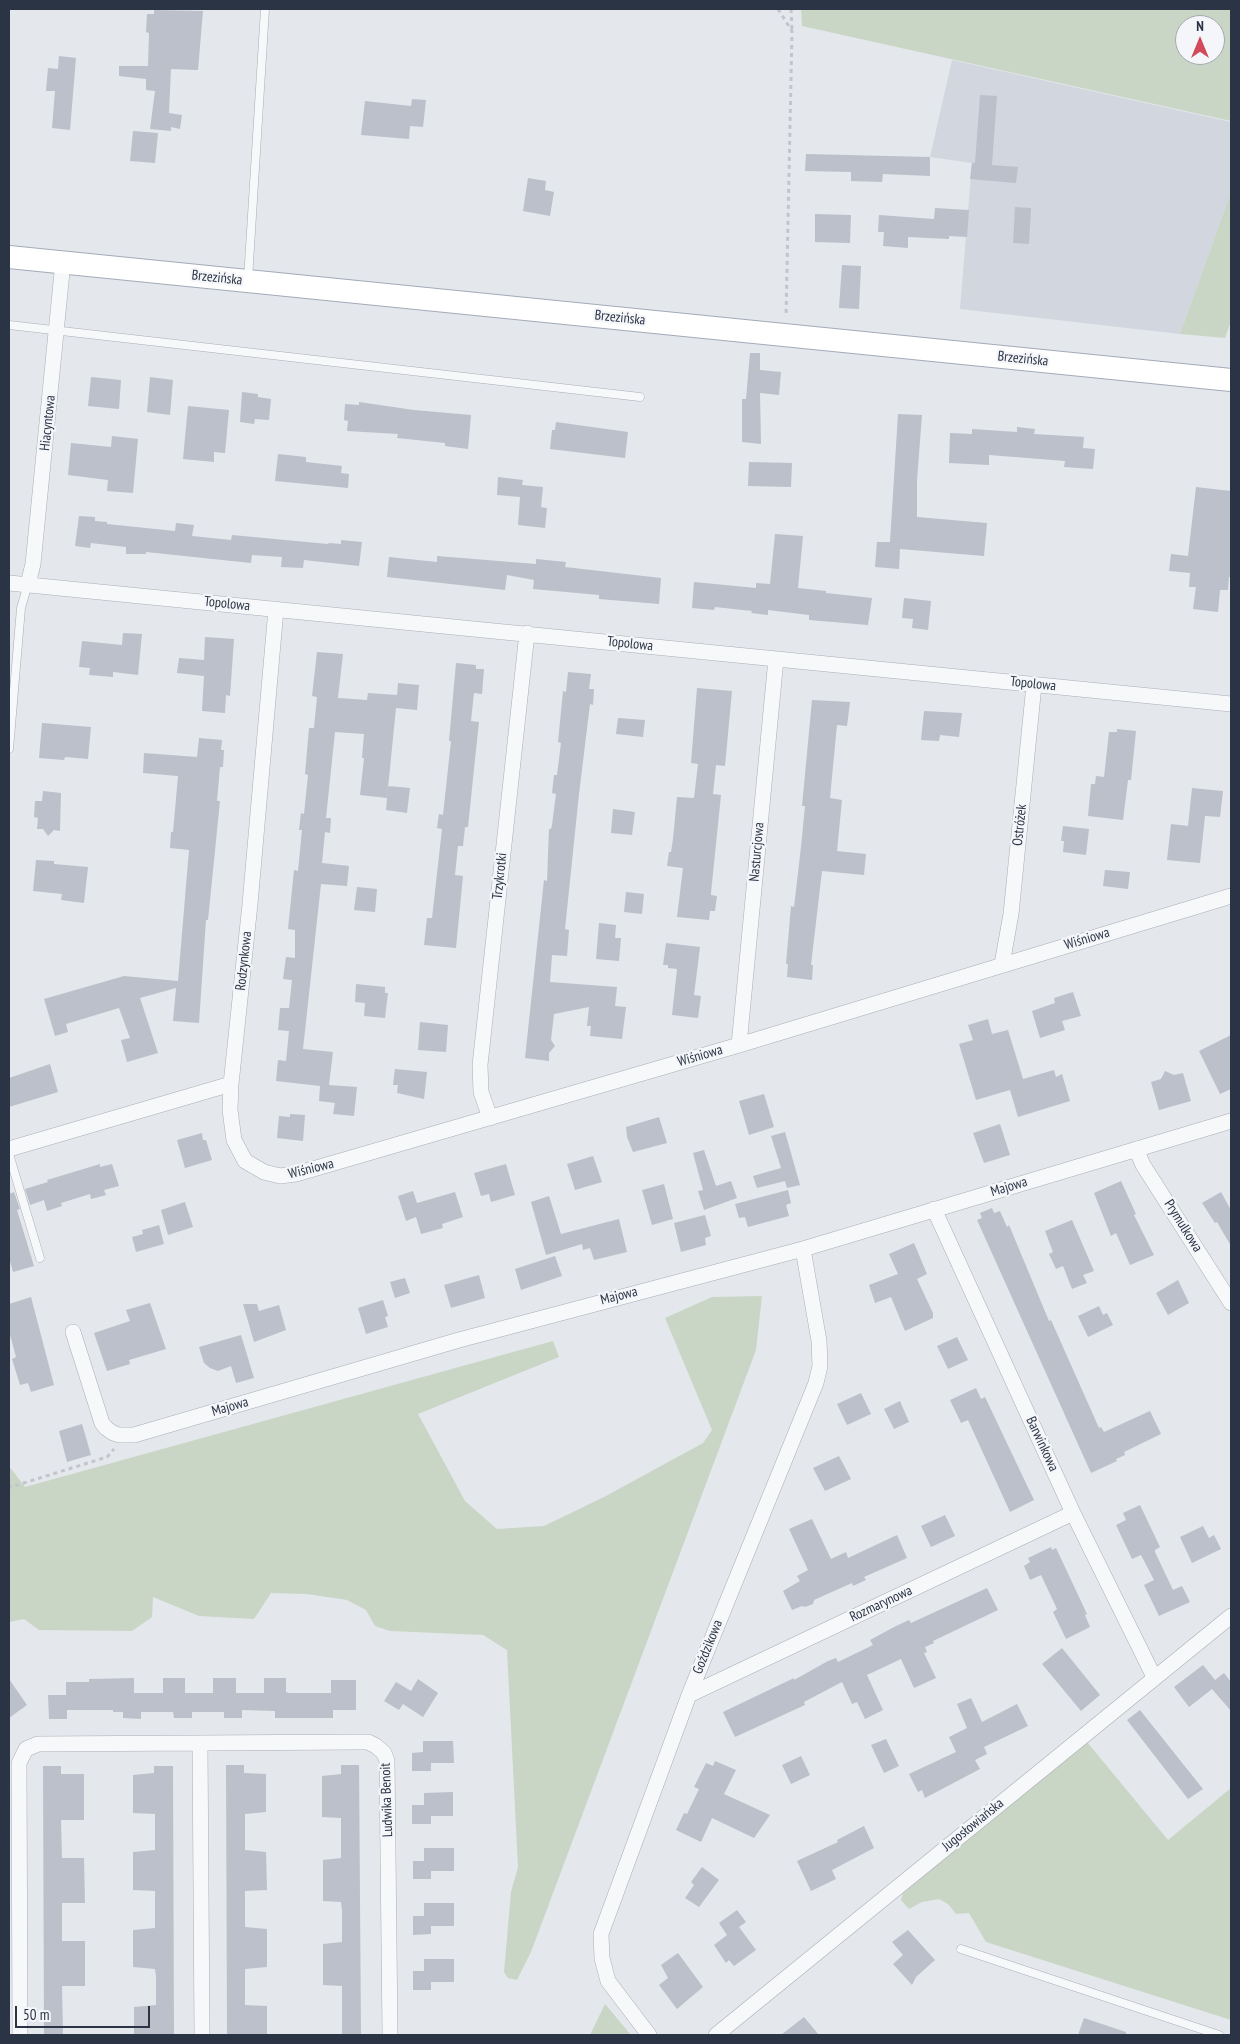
<!DOCTYPE html>
<meta charset="utf-8">
<style>
body{margin:0}
#map{position:relative;width:1240px;height:2044px;overflow:hidden;background:#e4e7ec;font-family:"PT Sans Narrow",sans-serif}
canvas{display:block}
.frame{position:absolute;inset:0;border:10px solid #2b3445;pointer-events:none}
.north{position:absolute;left:1175px;top:15px;width:50px;height:50px;box-sizing:border-box;background:#f4f6f9;border:1px solid #a4a8b1;border-radius:50%;rotate:0deg;font-size:14px;font-weight:700;line-height:20px;text-align:center;color:#2b3445}
.north::after{content:'';display:block;margin:auto;width:18px;height:22px;background:#d1495b;clip-path:polygon(50% 0,100% 100%,50% 72%,0 100%)}
.scale{position:absolute;left:15px;top:2006px;width:135px;height:22px;box-sizing:border-box;border:2px solid #2b3445;border-top:0;padding-left:6px;font-size:15px;line-height:18px;white-space:nowrap;color:#2b3445;-webkit-text-stroke:4px #f4f6f9;paint-order:stroke}
</style>
<div id="map">
<canvas width="1240" height="2044"></canvas>
<div class="frame"></div>
<div class="north">N</div>
<div class="scale">50 m</div>
</div>
<script>
const g = document.querySelector('canvas').getContext('2d');
g.lineJoin = 'round';
function paint(path, color) { g.fillStyle = color; g.fill(path, 'evenodd'); }
const shape = rows => new Path2D(rows.map(r => 'M' + r).join(''));
function stroke(path, color, width, dash) { g.strokeStyle = color; g.lineWidth = width; g.lineCap = dash ? 'butt' : 'round'; g.setLineDash(dash || []); g.stroke(path); }
function drawText(font, color, halo, rows, align = 'center') {
  g.font = font + ' "PT Sans Narrow",sans-serif'; g.lineWidth = 4.5; g.setLineDash([]); g.textBaseline = 'middle'; g.strokeStyle = halo; g.fillStyle = color; for (const [text, x, y, turn = 0] of rows) {
    g.save(); g.translate(x, y); g.rotate((+turn || 0) * Math.PI / 180); g.textAlign = isNaN(turn) ? turn : align; if (halo) g.strokeText(text, 0, 0); g.fillText(text, 0, 0); g.restore();
  }
}
paint(shape([
 [952,60,1231,122,1231,192,1180,334,960,309,972,163,930,157]
]), '#d2d6de');
paint(shape([
 [801,9,1231,9,1231,121,802,26],
 [1185,25,1215,25,1215,55,1185,55],
 [1231,192,1231,321,1225,338,1180,334],
 [762,1296,756,1350,531,1952,517,1980,508,1978,504,1972,511,1892,518,1867,507,1650,483,1635,390,1631,375,1626,366,1610,347,1600,307,1594,271,1593,254,1619,199,1616,153,1597,152,1617,132,1631,39,1630,24,1619,9,1622,9,1466,25,1487,553,1341,559,1357,418,1414,465,1501,497,1529,544,1526,604,1497,703,1443,712,1430,665,1318,712,1297],
 [1087,1742,1168,1840,1231,1788,1231,2020,986,1942,969,1913,956,1914,948,1904,939,1899,922,1902,909,1909,901,1900,903,1893],
 [605,2004,631,2035,590,2035]
]), '#c9d6c5');
paint(shape([
 [154,10,203,11,198,70,171,69,169,113,182,115,180,129,171,127,171,131,150,129,155,91,146,90,146,79,119,76,119,66,148,66,149,33,146,32,147,14,154,14],
 [59,56,76,58,70,130,52,128,55,91,46,91,48,68,58,69],
 [980,95,997,96,992,165,1018,167,1016,183,970,179,972,163,975,163],
 [412,99,426,100,423,127,410,126,409,139,361,135,365,101,411,106],
 [133,131,158,133,155,163,130,161],
 [806,154,930,157,930,176,883,174,882,182,851,181,851,172,805,171],
 [528,178,546,181,545,190,554,192,550,216,523,211],
 [1015,207,1031,208,1029,244,1013,243],
 [935,208,969,210,967,237,949,236,949,239,908,237,908,248,883,246,884,232,878,232,879,215,934,219],
 [815,214,851,215,850,243,815,242],
 [842,265,861,266,859,309,839,308],
 [750,353,760,353,760,370,781,372,779,395,760,393,761,444,742,442,742,399,746,399],
 [91,377,121,380,119,409,88,406],
 [150,377,173,380,170,415,147,412],
 [242,392,258,394,258,397,271,399,269,420,255,419,254,424,240,422],
 [359,402,414,410,471,415,468,449,445,446,445,443,397,438,398,434,347,431,348,421,344,420,345,404,359,405],
 [188,406,229,410,225,453,214,452,214,462,183,459],
 [898,414,922,415,917,480,917,517,987,523,984,556,900,549,899,569,875,567,877,542,890,542],
 [556,422,628,432,625,458,550,449,552,430,555,430],
 [1017,427,1035,429,1034,434,1084,437,1083,448,1095,449,1093,469,1064,467,1065,461,989,455,989,465,949,463,950,433,972,434,972,429,1017,432],
 [112,436,138,439,133,493,107,491,108,480,68,475,71,443,111,447],
 [278,454,306,457,306,462,342,466,341,473,349,474,348,488,275,481],
 [749,462,792,463,791,487,748,486],
 [498,477,523,480,522,485,543,487,541,507,547,508,545,528,518,525,520,497,497,495],
 [1196,487,1231,491,1231,577,1229,577,1228,590,1220,590,1218,612,1193,609,1196,587,1189,587,1190,573,1169,571,1171,554,1188,556],
 [79,516,95,517,95,521,107,522,107,524,175,531,176,523,194,525,192,536,231,540,232,535,328,544,329,543,341,544,341,540,362,542,359,566,304,560,303,568,281,567,282,557,252,555,251,563,146,552,146,554,126,554,126,547,91,543,90,548,75,546],
 [775,534,803,536,798,588,826,591,826,593,872,598,868,625,809,620,809,615,768,610,768,615,751,613,752,611,715,607,714,610,692,608,694,582,756,588,756,583,770,584],
 [437,556,536,564,536,559,566,562,565,567,661,578,659,604,599,599,599,595,533,589,534,580,507,575,505,590,387,577,389,557,437,562],
 [904,598,931,601,928,630,912,628,913,619,902,618],
 [123,633,142,634,138,675,113,672,113,677,89,675,90,668,79,667,82,641,122,645],
 [205,637,234,639,230,696,226,695,225,713,202,711,204,676,177,673,179,658,204,660],
 [317,652,343,654,338,698,367,700,368,693,397,695,398,683,419,685,417,710,396,708,387,798,360,795,364,758,362,758,364,734,335,732,326,818,331,818,330,833,325,832,322,863,349,866,347,886,321,884,303,1049,333,1052,329,1085,357,1087,354,1116,333,1114,335,1103,319,1101,320,1086,276,1081,278,1060,286,1061,289,1031,278,1030,280,1008,289,1008,292,980,283,979,286,957,295,958,295,930,288,929,294,870,298,871,302,830,299,830,301,813,304,814,308,775,305,774,309,728,314,728,317,697,312,696],
 [456,663,476,665,476,669,484,669,482,694,474,693,471,721,479,722,474,769,468,827,465,827,463,846,458,846,455,875,463,876,456,948,424,945,427,918,432,918,442,829,437,828,439,814,443,815,451,741,449,741],
 [568,672,591,674,589,689,594,689,593,705,590,704,579,794,565,929,569,930,567,956,552,955,550,982,617,987,615,1006,626,1007,622,1039,590,1036,591,1026,587,1026,589,1007,554,1014,551,1040,555,1046,549,1053,549,1061,525,1058,544,880,547,881,549,829,551,829,552,825,556,794,552,793,554,775,557,775,561,743,558,742,563,691,566,692],
 [697,688,732,691,725,766,716,765,713,794,721,795,711,893,711,895,717,896,715,911,710,911,709,920,677,917,683,868,667,866,669,852,671,852,673,839,677,797,694,798,698,764,691,763],
 [812,700,850,702,847,726,837,725,830,798,842,800,837,851,866,854,864,875,822,871,811,965,813,965,812,980,787,977,788,964,786,964,791,906,794,907,801,847,805,806,802,806],
 [924,711,962,713,959,737,940,735,939,741,921,740],
 [618,718,645,720,643,737,616,734],
 [42,723,91,727,88,759,65,757,64,760,39,758],
 [1117,729,1136,731,1131,780,1128,780,1123,820,1088,816,1091,784,1095,784,1096,776,1104,777,1109,732,1117,732],
 [199,738,222,740,221,750,224,750,223,767,220,767,217,801,220,801,208,920,206,920,199,1023,173,1021,176,988,140,998,158,1053,127,1062,121,1040,130,1038,119,1008,66,1024,68,1032,55,1036,44,999,124,976,178,981,189,850,170,848,171,832,173,832,178,776,143,773,144,753,197,757],
 [388,786,410,788,407,813,386,810],
 [1192,788,1223,791,1220,817,1205,816,1200,863,1167,860,1171,824,1188,826],
 [43,791,61,793,60,831,54,830,48,836,43,829,37,829,38,818,34,817,35,801,42,801],
 [613,809,635,812,632,835,611,833],
 [1063,826,1089,829,1086,855,1063,852,1064,841,1061,841],
 [36,860,54,861,54,864,88,867,84,903,61,900,62,894,33,891],
 [1105,870,1130,872,1128,889,1103,886],
 [357,887,377,889,375,912,354,910],
 [626,892,644,894,642,914,624,912],
 [599,923,616,925,615,938,621,938,619,961,596,959],
 [666,943,700,947,694,995,701,996,698,1018,672,1015,677,969,668,968,668,965,663,965],
 [356,984,385,987,385,993,388,993,385,1018,364,1016,365,1003,355,1002],
 [1073,992,1081,1016,1062,1021,1065,1030,1040,1038,1032,1011,1055,1003,1054,998],
 [988,1019,992,1034,1008,1030,1023,1079,1054,1070,1056,1077,1062,1074,1070,1101,1018,1117,1010,1090,976,1100,959,1044,973,1040,968,1025],
 [420,1022,448,1025,446,1052,418,1050],
 [1231,1035,1231,1089,1220,1094,1199,1051],
 [50,1064,58,1092,9,1107,9,1078],
 [395,1069,427,1072,424,1099,397,1093,398,1085,393,1085],
 [1165,1071,1174,1075,1183,1073,1191,1101,1159,1110,1151,1082,1161,1079],
 [764,1094,774,1127,749,1135,739,1101],
 [290,1114,305,1115,303,1141,277,1138,279,1116,290,1117],
 [659,1117,667,1143,633,1152,627,1137,626,1127],
 [1000,1124,1010,1155,984,1163,973,1133],
 [785,1132,800,1185,787,1188,785,1181,757,1188,753,1176,781,1168,771,1136],
 [202,1133,203,1140,206,1140,212,1160,185,1168,177,1140],
 [704,1150,716,1186,731,1181,737,1198,704,1210,698,1191,703,1190,693,1153],
 [593,1156,602,1182,575,1190,567,1164],
 [100,1164,100,1167,112,1164,119,1186,104,1190,106,1195,91,1199,90,1194,61,1203,62,1206,47,1211,44,1200,30,1205,25,1189,48,1182,47,1180],
 [506,1164,515,1195,491,1202,489,1194,481,1196,474,1173],
 [1121,1181,1136,1214,1134,1215,1154,1255,1130,1265,1116,1233,1111,1236,1094,1193],
 [664,1184,673,1219,652,1225,642,1190],
 [788,1190,791,1203,786,1205,789,1216,748,1227,745,1217,739,1218,735,1204],
 [413,1191,417,1203,455,1192,463,1217,442,1224,443,1228,421,1234,416,1217,406,1221,398,1196],
 [14,1192,20,1209,17,1210,34,1266,13,1272,9,1258,9,1194],
 [1221,1192,1231,1210,1231,1246,1217,1222,1215,1223,1202,1203],
 [549,1196,561,1234,619,1219,627,1252,594,1260,590,1248,583,1250,582,1244,546,1255,531,1202],
 [185,1202,193,1227,168,1235,161,1210],
 [992,1208,994,1213,1000,1211,1007,1227,1009,1225,1049,1321,1051,1320,1099,1428,1101,1427,1104,1432,1150,1411,1161,1434,1124,1452,1125,1455,1116,1459,1117,1461,1091,1473,977,1220,982,1218,980,1213],
 [705,1215,711,1236,705,1238,706,1245,681,1252,674,1223],
 [1072,1220,1094,1271,1083,1275,1087,1283,1072,1289,1063,1266,1056,1269,1049,1254,1053,1252,1045,1231],
 [159,1225,164,1244,136,1252,132,1237,143,1234,142,1230],
 [914,1243,927,1274,917,1279,933,1313,933,1318,905,1331,891,1297,875,1303,869,1285,898,1274,889,1254],
 [555,1256,562,1276,521,1290,515,1269],
 [479,1275,485,1298,451,1308,444,1285],
 [405,1278,410,1293,395,1298,390,1282],
 [1178,1280,1189,1303,1168,1315,1156,1293],
 [31,1297,54,1385,31,1392,28,1383,20,1385,12,1359,16,1357,9,1331,9,1304],
 [383,1300,388,1316,385,1317,388,1327,366,1334,358,1308],
 [150,1303,166,1349,129,1360,130,1364,107,1371,94,1333,130,1321,126,1310],
 [243,1304,257,1304,259,1311,279,1305,286,1330,254,1342],
 [1099,1306,1103,1315,1107,1313,1113,1325,1088,1337,1078,1316],
 [241,1335,254,1378,236,1383,231,1366,218,1371,210,1368,204,1363,199,1347],
 [957,1337,968,1360,948,1369,937,1346],
 [976,1388,981,1399,985,1397,1034,1500,1010,1512,968,1420,961,1423,950,1400],
 [861,1393,871,1414,847,1425,837,1404],
 [900,1401,909,1422,894,1429,884,1409],
 [82,1424,91,1455,67,1462,59,1431],
 [839,1456,851,1479,825,1491,813,1468],
 [1140,1505,1160,1547,1155,1550,1155,1552,1173,1590,1182,1586,1190,1602,1159,1616,1144,1585,1154,1580,1141,1555,1132,1559,1116,1525,1126,1520,1123,1513],
 [945,1515,955,1536,931,1547,921,1526],
 [812,1519,831,1559,846,1552,848,1558,897,1535,907,1558,864,1577,866,1580,853,1586,852,1583,814,1600,813,1604,805,1607,802,1606,792,1610,783,1591,800,1581,797,1576,808,1570,789,1529],
 [1203,1526,1209,1538,1214,1535,1221,1549,1192,1563,1180,1537],
 [1051,1547,1052,1550,1056,1548,1087,1614,1085,1615,1090,1627,1066,1639,1053,1612,1057,1609,1041,1575,1030,1580,1024,1566,1030,1562,1028,1558],
 [987,1588,998,1610,933,1641,934,1643,925,1647,927,1652,924,1653,936,1678,914,1688,901,1659,867,1675,883,1710,865,1719,857,1702,852,1704,842,1682,804,1702,805,1705,735,1737,723,1712,794,1678,794,1680,828,1661,836,1658,838,1662,873,1645,870,1640,896,1626,909,1620,911,1623],
 [1062,1648,1100,1695,1081,1711,1042,1664],
 [1203,1665,1215,1680,1224,1673,1231,1682,1231,1711,1212,1689,1189,1707,1174,1687],
 [134,1678,134,1693,163,1693,163,1678,185,1678,185,1693,213,1693,213,1678,236,1678,236,1693,264,1693,264,1678,286,1678,286,1692,289,1693,331,1693,331,1680,356,1680,356,1710,333,1710,333,1718,275,1718,275,1711,242,1710,242,1718,224,1718,224,1712,192,1712,192,1718,174,1718,173,1712,141,1712,141,1719,123,1718,123,1712,113,1712,113,1710,67,1710,67,1719,49,1719,48,1695,66,1695,66,1682,89,1682,89,1679],
 [9,1679,27,1705,9,1718],
 [418,1679,438,1693,423,1717,403,1704,399,1710,384,1701,396,1682,411,1691],
 [971,1698,982,1722,1017,1704,1028,1726,984,1747,987,1754,975,1760,980,1769,925,1798,922,1790,918,1792,909,1774,956,1752,949,1737,967,1728,957,1704],
 [1140,1710,1203,1789,1188,1799,1127,1720],
 [886,1739,899,1766,884,1773,871,1745],
 [423,1741,453,1741,454,1763,431,1763,431,1771,412,1771,412,1753,423,1752],
 [801,1756,810,1775,791,1784,782,1765],
 [715,1761,736,1770,724,1794,770,1815,754,1838,712,1818,701,1842,676,1830,684,1813,687,1814,699,1789,694,1787,706,1763,713,1766],
 [226,1765,244,1765,244,1773,266,1774,266,1812,245,1814,245,1850,266,1852,267,1890,245,1891,245,1927,267,1929,267,1967,245,1969,245,2005,267,2006,267,2035,227,2035],
 [341,1765,359,1765,361,2035,342,2035,342,1986,323,1985,323,1944,342,1942,342,1911,341,1902,323,1901,323,1860,341,1858,341,1818,322,1817,322,1776,341,1774],
 [43,1766,61,1766,61,1774,84,1774,84,1820,61,1820,62,1858,84,1858,85,1903,62,1903,62,1941,85,1941,85,1986,62,1986,63,2035,44,2035],
 [154,1766,173,1766,174,2035,134,2035,134,2007,156,2005,156,1976,155,1969,133,1967,133,1930,155,1928,155,1891,133,1890,133,1852,155,1850,155,1814,133,1813,133,1775,154,1773],
 [453,1792,453,1816,431,1816,431,1824,412,1824,412,1805,424,1805,424,1793],
 [864,1826,874,1848,832,1870,836,1879,811,1891,797,1861,838,1842,837,1840],
 [424,1848,454,1848,454,1871,431,1871,431,1879,413,1879,413,1861,424,1861],
 [702,1867,719,1880,699,1907,685,1898,694,1885,691,1882],
 [424,1903,454,1903,454,1926,431,1926,431,1934,413,1935,413,1916,424,1916],
 [737,1910,746,1922,739,1927,756,1950,734,1966,729,1960,726,1963,714,1945,727,1935,719,1923],
 [908,1930,935,1960,916,1977,912,1985,893,1964,903,1955,892,1942],
 [678,1953,703,1987,677,2009,659,1985,668,1978,661,1965],
 [424,1959,454,1959,454,1982,431,1982,431,1990,413,1990,413,1971,424,1971],
 [804,2017,819,2035,781,2035],
 [1084,2018,1126,2032,1126,2035,1078,2035]
]), '#bbc0ca');
const lane = shape([
 [248,279,265,9],
 [9,325,640,397],
 [9,749,21,608,28,584],
 [9,1154,40,1258],
 [961,1949,1219,2035]
]);
const street = shape([
 [9,583,1231,704],
 [28,584,33,564,63,262],
 [1002,964,1011,914,1034,685],
 [739,1045,776,659],
 [231,1084,230,1110,234,1140,245,1161,264,1172,280,1176,296,1174,739,1045,1231,896],
 [490,1118,481,1092,480,1065,527,633],
 [9,1149,231,1084,250,904,276,609],
 [1136,1149,1143,1165,1231,1303],
 [934,1209,1073,1513,1154,1677],
 [73,1332,102,1423,106,1428,113,1433,119,1435,134,1435,459,1340,803,1249,1231,1121],
 [689,1695,1073,1513],
 [200,1744,202,2035],
 [20,2035,19,1763,26,1749,38,1744,360,1742,368,1742,376,1746,384,1753,387,1761,390,2035],
 [649,2035,608,1981,602,1958,601,1934,689,1695,816,1383,820,1366,819,1341,803,1249],
 [716,2035,1231,1616]
]);
const primary = shape([
 [9,257,1231,380]
]);
stroke(lane, '#a9aeb7', 9);
stroke(street, '#a9aeb7', 16);
stroke(primary, '#a3abb8', 24);
stroke(shape([
 [778,9,792,31,786,317],
 [791,9,792,30],
 [9,1484,11,1487,107,1457,114,1449]
]), '#c2c5cb', 3, [4, 4]);
stroke(lane, '#f7f8fa', 8);
stroke(street, '#f7f8fa', 15);
stroke(primary, '#fff', 22);
drawText('14px', '#2b3445', '#f4f6f9', [
 ["Brzezińska",217,278,6],
 ["Brzezińska",620,318,6],
 ["Brzezińska",1023,359,6],
 ["Hiacyntowa",48,423,-84],
 ["Topolowa",227,604,6],
 ["Topolowa",630,644,6],
 ["Topolowa",1033,684,6],
 ["Ostróżek",1020,825,-84],
 ["Nasturcjowa",757,852,-85],
 ["Trzykrotki",500,876,-84],
 ["Wiśniowa",1087,939,-17],
 ["Rodzynkowa",244,961,-84],
 ["Wiśniowa",700,1056,-16],
 ["Wiśniowa",311,1169,-14],
 ["Majowa",1009,1187,-17],
 ["Prymulkowa",1183,1226,58],
 ["Majowa",619,1296,-14],
 ["Majowa",230,1407,-16],
 ["Barwinkowa",1042,1444,65],
 ["Rozmarynowa",881,1604,-25],
 ["Goździkowa",708,1647,-68],
 ["Ludwika Benoit",387,1800,-92],
 ["Jugosłowiańska",973,1825,-39]
]);
</script>
